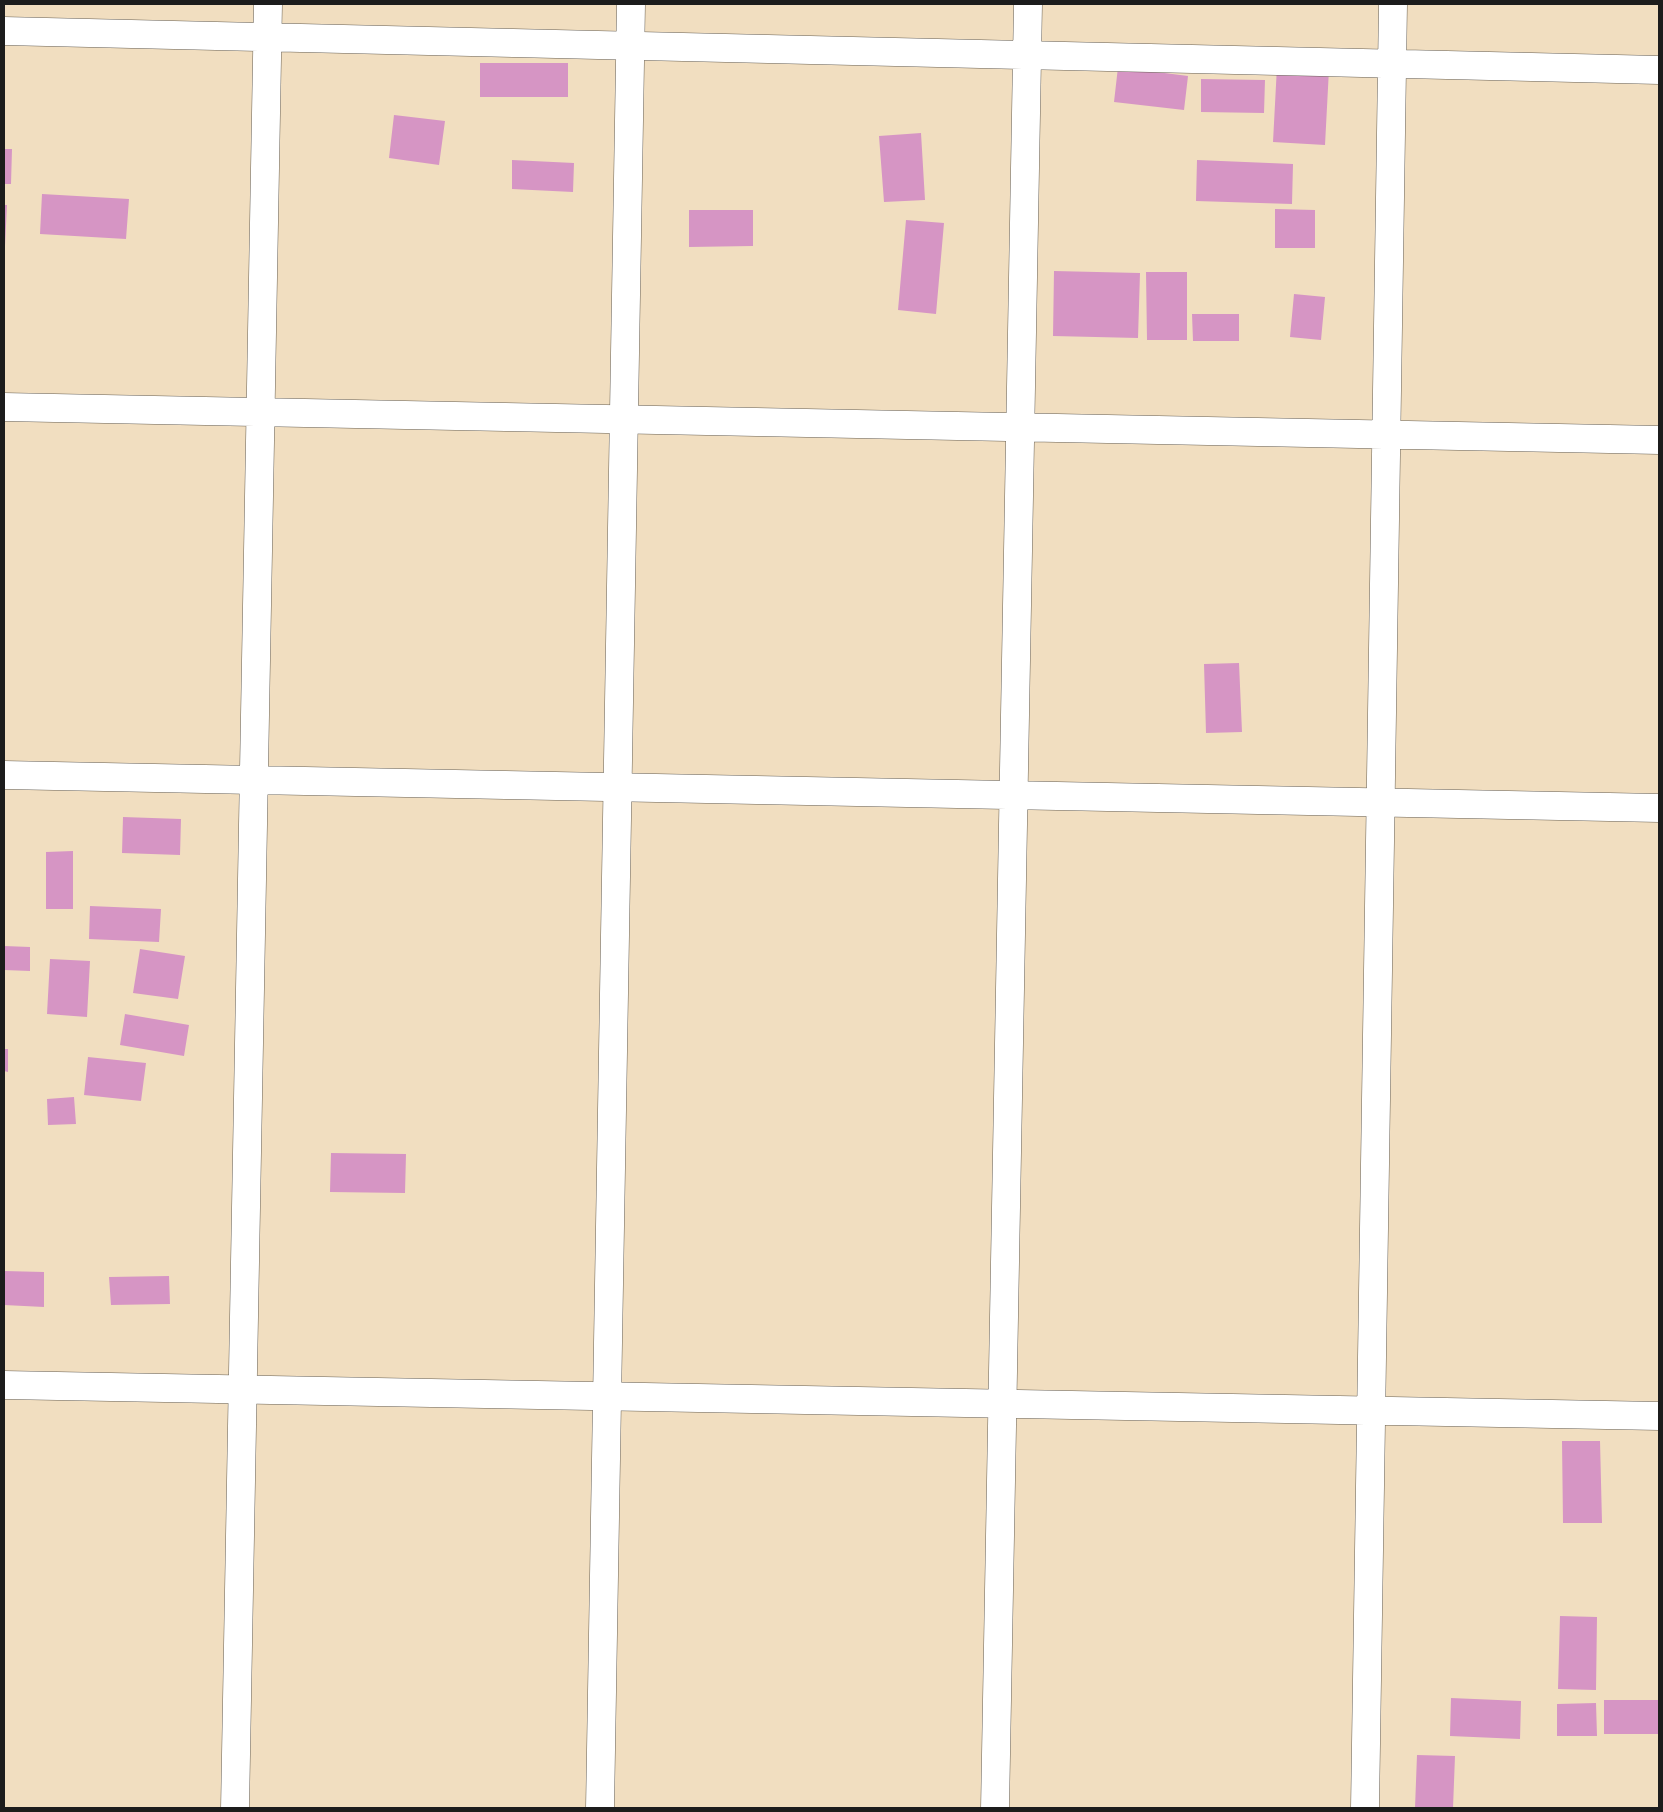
<!DOCTYPE html>
<style>
body{margin:0}
#map{position:relative;width:1663px;height:1812px;overflow:hidden;background:#f1dec0;font-family:Sriracha,sans-serif}
canvas{display:block}
.frame{position:absolute;inset:0;border:5px solid #1c1c1c;pointer-events:none}
</style>
<div id="map">
<canvas width="1663" height="1812"></canvas>
<div class="frame"></div>
</div>
<script>
const g = document.querySelector('canvas').getContext('2d');
g.lineJoin = 'round';
function paint(path, color) { g.fillStyle = color; g.fill(path, 'evenodd'); }
const shape = rows => new Path2D(rows.map(r => 'M' + r).join(''));
function stroke(path, color, width, dash) { g.strokeStyle = color; g.lineWidth = width; g.lineCap = dash ? 'butt' : 'round'; g.setLineDash(dash || []); g.stroke(path); }
paint(shape([
 [480,63,568,63,568,97,480,97],
 [1277,66,1329,69,1325,145,1273,142],
 [1118,67,1188,76,1184,110,1114,102],
 [1201,79,1265,80,1264,113,1201,112],
 [394,115,445,121,439,165,389,158],
 [921,133,925,200,884,202,879,136],
 [4,149,12,149,11,184,4,184],
 [512,160,574,163,573,192,512,189],
 [1197,160,1293,164,1292,204,1196,201],
 [42,194,129,199,126,239,40,234],
 [4,205,7,205,5,246,4,246],
 [1275,209,1315,210,1315,248,1275,248],
 [689,210,753,210,753,246,689,247],
 [906,220,944,223,936,314,898,310],
 [1054,271,1140,273,1138,338,1053,336],
 [1146,272,1187,272,1187,340,1147,340],
 [1294,294,1325,297,1321,340,1290,337],
 [1192,314,1239,314,1239,341,1193,341],
 [1239,663,1242,732,1206,733,1204,664],
 [123,817,181,819,180,855,122,853],
 [73,851,73,909,46,909,46,852],
 [90,906,161,909,159,942,89,939],
 [4,946,30,947,30,971,4,970],
 [140,949,185,956,178,999,133,993],
 [50,959,90,961,87,1017,47,1014],
 [125,1014,189,1025,184,1056,120,1045],
 [4,1049,8,1049,8,1072,4,1071],
 [88,1057,146,1063,141,1101,84,1095],
 [74,1097,76,1124,48,1125,47,1099],
 [331,1153,406,1154,405,1193,330,1192],
 [4,1271,44,1272,44,1307,4,1305],
 [169,1276,170,1304,111,1305,109,1277],
 [1562,1441,1600,1441,1602,1523,1563,1523],
 [1560,1616,1597,1617,1596,1690,1558,1689],
 [1451,1698,1521,1701,1520,1739,1450,1736],
 [1604,1700,1659,1700,1659,1734,1604,1734],
 [1596,1703,1597,1736,1557,1736,1557,1704],
 [1417,1755,1455,1756,1453,1808,1415,1808]
]), '#d695c4');
const minor = shape([
 [4,31,1659,70],
 [4,407,1659,440],
 [4,775,1659,808],
 [4,1385,1659,1416],
 [235,1808,268,4],
 [995,1808,1028,4],
 [1365,1808,1393,4]
]);
const tertiary = shape([
 [600,1808,631,4]
]);
stroke(minor, '#676055', 29);
stroke(tertiary, '#676055', 29);
stroke(minor, '#fff', 28);
stroke(tertiary, '#fff', 28);
</script>
